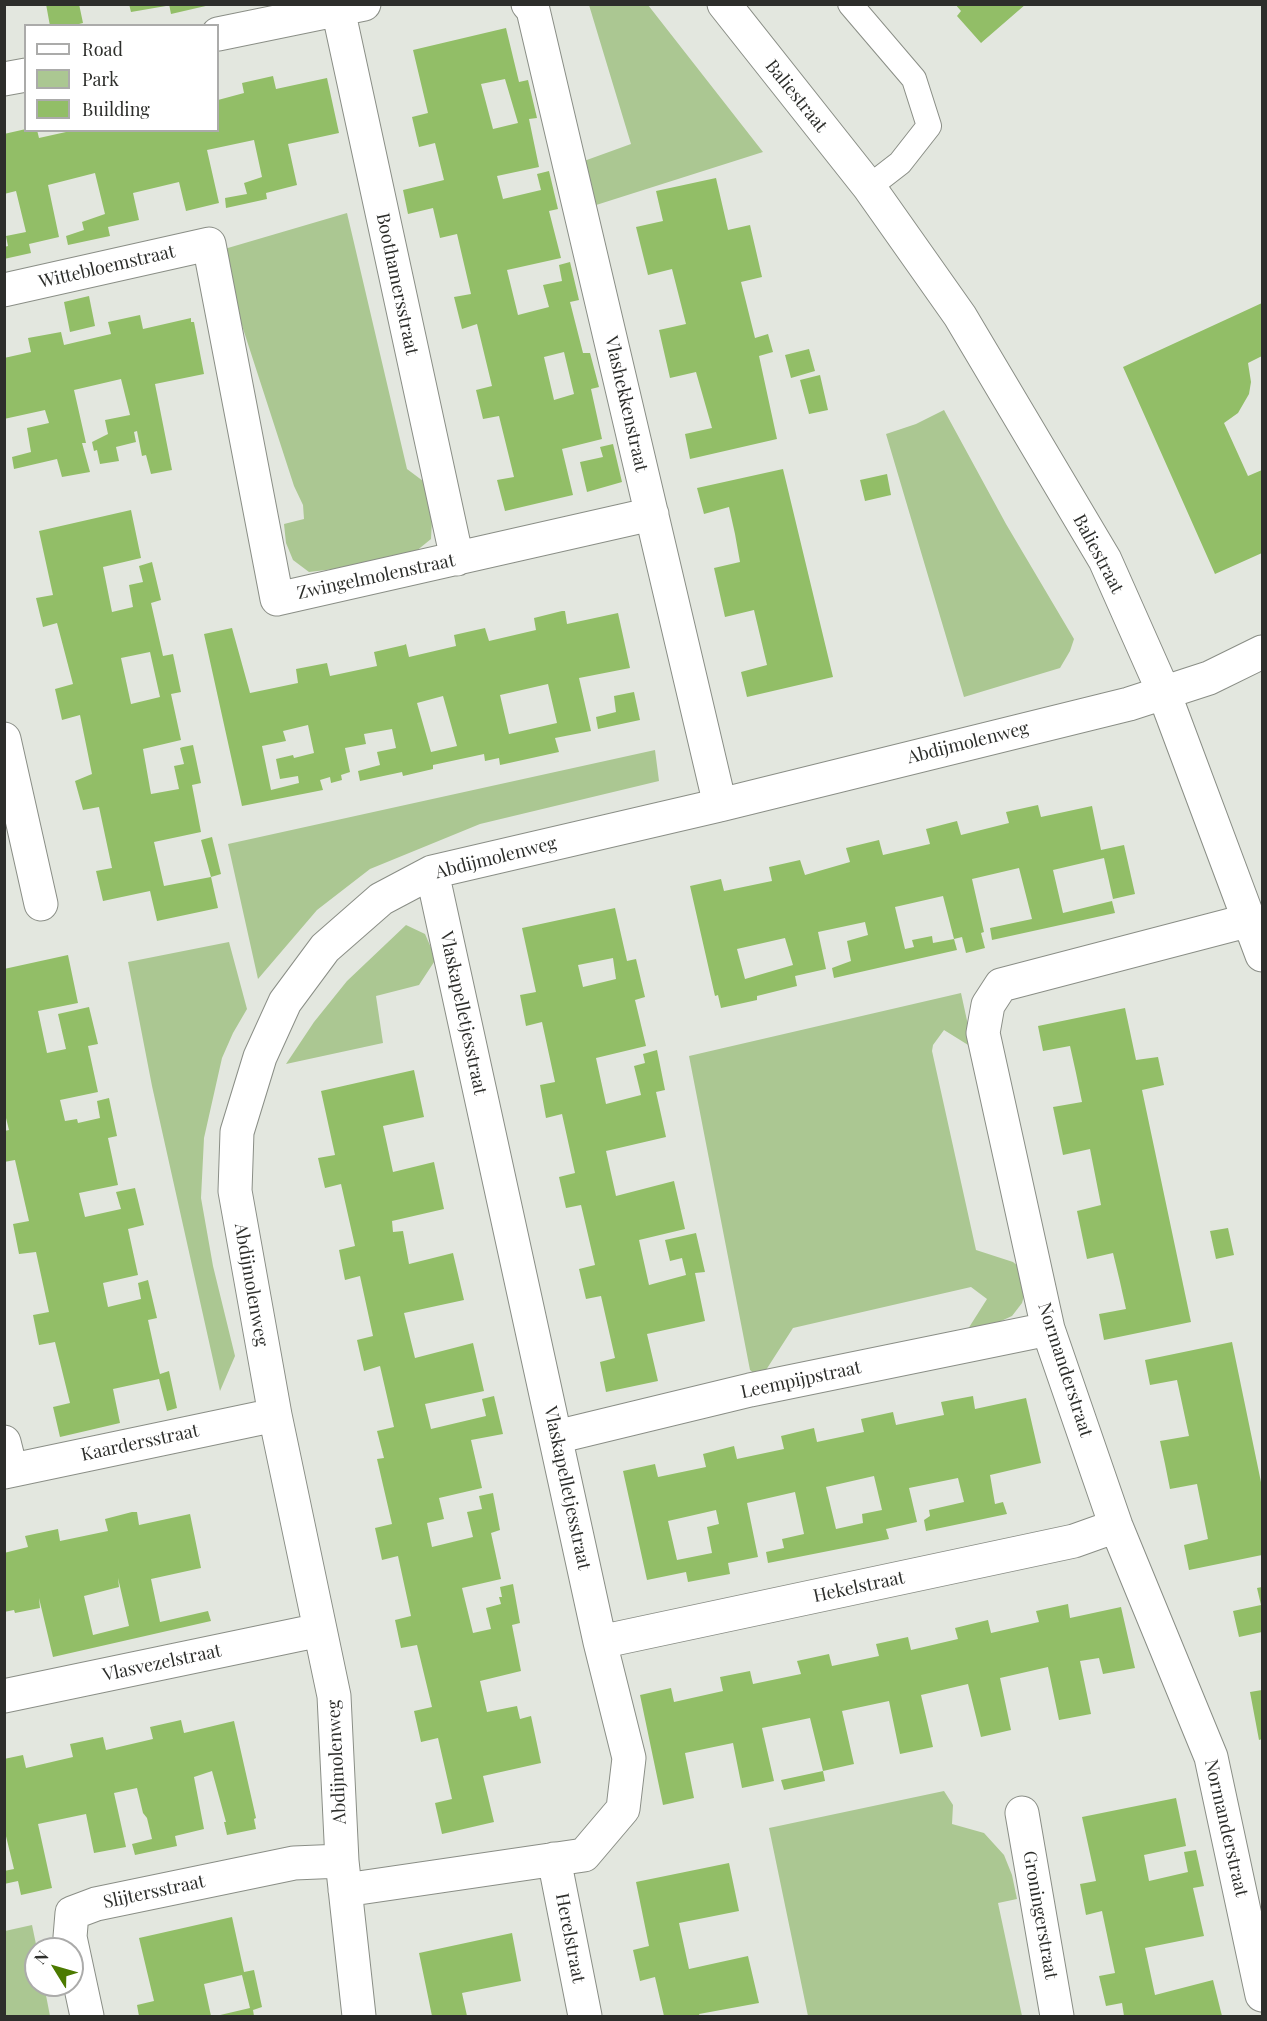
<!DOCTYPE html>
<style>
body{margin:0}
#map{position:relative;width:1267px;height:2021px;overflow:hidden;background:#e3e7df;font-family:"Playfair Display",serif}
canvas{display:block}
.frame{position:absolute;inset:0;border:6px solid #2d2e2b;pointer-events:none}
.legend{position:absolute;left:24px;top:24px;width:195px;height:108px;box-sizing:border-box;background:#fff;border:2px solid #ababaa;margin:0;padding:8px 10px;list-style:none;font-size:18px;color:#2d2e2b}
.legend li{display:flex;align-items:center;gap:12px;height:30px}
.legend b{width:30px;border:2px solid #ababaa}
.north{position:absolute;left:24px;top:1937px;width:60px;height:60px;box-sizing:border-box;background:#fff;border:2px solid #ababaa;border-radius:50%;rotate:307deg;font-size:16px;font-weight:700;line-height:24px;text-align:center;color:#2d2e2b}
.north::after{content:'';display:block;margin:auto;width:21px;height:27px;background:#4c7a00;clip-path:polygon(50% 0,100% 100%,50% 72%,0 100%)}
</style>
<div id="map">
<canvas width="1267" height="2021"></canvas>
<div class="frame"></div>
<ul class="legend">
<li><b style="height:8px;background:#fff"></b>Road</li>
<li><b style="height:16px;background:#abc792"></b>Park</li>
<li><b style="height:16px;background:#92be67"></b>Building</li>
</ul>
<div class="north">N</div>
</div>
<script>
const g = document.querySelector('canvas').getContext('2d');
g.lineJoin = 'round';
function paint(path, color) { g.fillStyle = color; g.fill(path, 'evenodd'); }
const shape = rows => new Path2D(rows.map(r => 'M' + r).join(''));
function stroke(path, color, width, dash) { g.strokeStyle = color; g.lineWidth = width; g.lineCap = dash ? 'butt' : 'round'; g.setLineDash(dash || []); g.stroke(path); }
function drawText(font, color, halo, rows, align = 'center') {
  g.font = font + ' "Playfair Display",serif'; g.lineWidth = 5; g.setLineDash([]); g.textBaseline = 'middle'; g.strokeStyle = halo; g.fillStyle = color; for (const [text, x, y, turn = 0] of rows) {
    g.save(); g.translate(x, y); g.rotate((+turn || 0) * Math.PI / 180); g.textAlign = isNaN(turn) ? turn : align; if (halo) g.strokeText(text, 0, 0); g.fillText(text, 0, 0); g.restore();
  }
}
paint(shape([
 [589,5,648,5,763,152,593,206,584,161,631,144],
 [347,213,407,469,427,484,432,520,431,539,415,552,351,567,309,572,293,560,286,543,284,524,304,519,303,505,294,486,236,307,221,250],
 [944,410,1006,524,1074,639,1070,651,1060,668,964,697,886,434,916,424],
 [655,750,659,781,480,824,370,869,317,910,258,979,228,844],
 [406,925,425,934,436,959,419,985,376,996,383,1043,286,1064,314,1022,347,981],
 [229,942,247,1009,233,1033,222,1058,204,1138,201,1198,213,1266,235,1356,220,1391,152,1086,128,962],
 [961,993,973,1048,944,1030,933,1045,932,1051,976,1250,1013,1262,1024,1271,1026,1289,1022,1303,1012,1316,999,1322,968,1329,987,1299,971,1287,793,1328,766,1370,756,1375,750,1370,689,1056],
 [944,1791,953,1805,952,1824,984,1833,1004,1855,1012,1875,1017,1899,998,1903,1022,2016,808,2016,769,1828],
 [32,1925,37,1949,36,1985,44,1985,50,2016,5,2016,5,1931]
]), '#abc792');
paint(shape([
 [46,4,79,4,83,23,71,26,50,26],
 [129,4,166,4,166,6,131,12],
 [169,4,210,4,210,5,171,14],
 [955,4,1026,4,981,43,957,16,961,11],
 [506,28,519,82,528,80,537,118,529,119,539,167,497,176,503,199,541,190,537,174,549,171,558,209,549,211,561,258,507,270,518,315,549,307,543,285,562,281,559,265,570,262,579,300,570,302,583,353,590,353,599,387,591,389,602,439,562,449,573,495,505,511,497,480,514,477,499,416,483,419,476,390,492,386,477,324,462,329,454,297,471,294,457,234,440,238,433,208,408,214,403,190,444,180,435,143,419,147,412,117,428,113,413,50],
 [505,79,518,123,493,129,481,84],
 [564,352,574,394,554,400,544,357],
 [273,76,276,89,327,78,339,133,288,144,297,185,266,193,267,199,226,208,225,198,247,194,244,183,262,177,254,140,207,150,219,203,186,211,179,182,133,193,139,220,108,227,110,236,68,245,66,236,84,230,82,222,105,214,95,173,48,185,59,237,29,244,31,253,4,259,4,247,8,246,6,236,26,232,16,191,4,194,4,134,26,129,37,130,39,138,75,130,218,130,218,100,244,93,242,83],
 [716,178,728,230,750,225,762,277,741,282,755,338,768,334,773,352,759,356,777,439,690,459,685,434,712,428,696,372,670,378,659,330,686,324,672,269,648,275,636,227,663,221,656,191],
 [89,296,95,326,70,332,64,302],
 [1262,303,1262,356,1248,363,1251,382,1249,394,1238,413,1224,423,1248,476,1262,470,1262,553,1215,574,1123,367],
 [140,315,143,329,191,318,191,322,194,322,204,374,155,384,172,470,151,474,146,455,142,456,137,431,134,432,136,442,116,447,119,461,100,464,97,450,94,451,92,442,108,434,105,420,130,415,121,379,74,390,86,443,82,443,90,472,62,477,57,459,14,469,12,457,31,452,27,428,49,423,45,410,4,419,4,358,31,352,28,338,61,332,64,345,111,334,108,322],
 [809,349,815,371,791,378,785,355],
 [820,375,828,410,809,414,800,380],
 [613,444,622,482,587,492,580,462,603,457,600,447],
 [783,469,833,677,747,697,741,672,767,665,754,610,725,617,714,568,740,562,735,534,729,507,704,514,697,488],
 [887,474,891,495,865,501,860,480],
 [131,510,141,558,103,567,112,612,133,607,129,585,143,582,139,566,152,562,161,600,151,603,163,656,173,654,181,692,171,694,181,740,143,749,151,794,179,789,174,766,184,764,180,748,183,747,193,745,201,783,192,785,201,832,154,842,164,886,211,877,218,908,157,921,150,891,103,901,96,871,112,868,99,807,83,810,75,781,92,774,80,715,62,720,55,689,73,684,57,623,43,627,36,598,53,595,39,531],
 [150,652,160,697,131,704,121,658],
 [562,611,565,611,567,624,618,613,630,668,579,678,591,731,555,738,559,752,500,765,499,758,485,761,484,754,433,765,433,769,403,776,402,772,360,781,358,771,380,765,377,752,396,748,392,729,364,734,366,744,345,748,350,772,341,775,342,780,331,783,330,777,320,780,323,790,242,806,204,634,232,628,250,693,298,683,296,669,327,663,330,676,377,666,374,652,404,645,406,644,409,657,456,646,454,635,485,628,489,641,536,630,534,618],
 [548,684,557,723,509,734,500,695],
 [443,696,457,746,431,752,417,703],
 [308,725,314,753,294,758,293,755,276,759,280,779,298,776,299,783,271,790,262,746,286,741,283,731],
 [634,692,640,720,598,729,596,717,616,712,614,696],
 [1038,805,1041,817,1092,806,1101,850,1124,845,1135,894,1113,899,1104,858,1053,870,1063,913,1112,901,1115,913,992,940,990,928,1032,919,1019,868,972,879,984,932,981,933,985,948,966,953,962,937,954,939,943,896,895,907,905,949,914,947,912,940,932,936,933,943,954,939,957,950,834,978,832,968,851,961,847,941,868,935,865,922,818,932,826,969,795,976,797,986,757,996,757,1000,721,1008,718,995,715,996,690,886,721,879,724,891,772,881,769,867,800,860,805,875,850,862,846,848,879,840,883,855,930,844,926,829,957,821,961,835,1009,823,1006,812],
 [785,938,793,965,745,979,737,949],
 [212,837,221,874,211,877,201,840],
 [615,908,627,961,636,959,645,997,635,1000,646,1046,596,1058,606,1104,641,1095,634,1066,645,1063,643,1054,657,1050,665,1090,656,1092,666,1137,606,1151,616,1196,674,1181,685,1229,639,1240,649,1285,686,1275,682,1258,670,1261,665,1240,696,1233,705,1272,695,1273,705,1321,647,1334,658,1381,606,1392,600,1362,615,1358,601,1296,586,1299,579,1269,595,1265,581,1205,566,1208,559,1177,575,1173,562,1114,546,1118,540,1085,555,1082,542,1022,526,1026,520,995,536,992,522,928],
 [613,958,616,979,583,987,578,965],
 [68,955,78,1003,38,1011,47,1053,66,1049,58,1014,89,1007,98,1044,88,1046,98,1092,60,1100,65,1121,77,1119,78,1123,100,1118,97,1101,109,1098,117,1136,108,1138,118,1185,79,1193,85,1217,121,1209,116,1192,135,1188,144,1225,128,1229,138,1275,103,1283,108,1307,141,1299,138,1283,148,1280,157,1318,148,1320,158,1366,160,1374,169,1371,177,1408,167,1411,159,1379,113,1389,120,1423,60,1437,53,1407,70,1403,55,1342,39,1345,33,1315,49,1312,36,1252,19,1254,13,1224,29,1221,15,1160,4,1162,4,1131,9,1130,4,1110,4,969],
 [1125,1008,1136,1060,1158,1057,1164,1085,1142,1090,1191,1322,1104,1340,1099,1314,1126,1309,1120,1282,1113,1253,1087,1259,1077,1211,1101,1205,1090,1149,1063,1155,1053,1107,1082,1102,1076,1073,1070,1046,1043,1051,1038,1026],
 [414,1070,424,1117,383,1126,393,1172,434,1162,444,1209,392,1221,393,1232,403,1231,409,1264,453,1253,464,1300,404,1313,415,1358,473,1343,484,1391,425,1404,431,1429,486,1416,482,1399,494,1396,503,1434,471,1440,482,1488,439,1498,444,1519,427,1523,432,1547,473,1537,467,1512,482,1509,479,1496,493,1493,500,1530,491,1533,501,1579,462,1588,473,1633,491,1629,486,1608,501,1604,499,1597,502,1597,500,1587,513,1584,520,1623,512,1625,521,1671,480,1681,487,1712,517,1706,520,1719,531,1716,541,1763,483,1776,494,1822,442,1834,435,1803,452,1799,438,1738,421,1742,414,1711,432,1707,417,1645,401,1648,395,1620,411,1616,398,1556,382,1560,375,1528,392,1524,377,1459,384,1458,377,1431,394,1427,380,1366,364,1371,357,1340,373,1336,360,1276,345,1280,339,1250,355,1246,341,1184,325,1188,318,1158,335,1155,321,1091],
 [1228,1228,1234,1255,1216,1259,1210,1231],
 [1232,1342,1262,1487,1262,1555,1189,1570,1184,1545,1208,1539,1197,1484,1170,1489,1165,1464,1160,1441,1189,1436,1177,1380,1150,1385,1145,1360],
 [973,1396,975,1409,1026,1398,1041,1463,990,1475,995,1504,1003,1502,1007,1514,926,1531,924,1520,930,1516,929,1510,964,1502,958,1478,909,1488,917,1522,886,1529,889,1539,768,1563,766,1552,784,1548,782,1539,804,1534,795,1492,747,1503,758,1557,728,1563,730,1574,688,1582,686,1572,647,1580,623,1471,655,1464,658,1477,706,1467,703,1454,734,1446,737,1459,784,1449,781,1436,814,1428,817,1442,864,1432,861,1419,893,1412,896,1425,944,1415,941,1402],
 [874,1476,882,1510,862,1514,863,1523,836,1529,826,1487],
 [716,1510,719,1524,707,1527,712,1553,677,1560,668,1521],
 [132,1512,137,1512,139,1525,190,1514,201,1568,151,1579,160,1622,208,1611,211,1621,53,1657,39,1598,40,1608,15,1613,14,1610,4,1612,4,1553,28,1547,25,1536,58,1529,60,1541,108,1531,105,1519],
 [118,1578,129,1626,93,1635,84,1596,119,1587],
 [1262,1587,1262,1632,1239,1637,1233,1611,1261,1605,1257,1588],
 [1068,1604,1070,1618,1121,1607,1135,1668,1103,1674,1099,1658,1080,1661,1091,1714,1059,1720,1048,1667,1000,1678,1011,1730,981,1737,968,1684,921,1695,933,1747,900,1754,889,1701,842,1711,854,1764,823,1771,810,1718,762,1728,774,1781,742,1788,733,1743,685,1753,694,1798,663,1805,640,1695,671,1688,674,1702,723,1691,720,1677,750,1671,753,1684,801,1674,797,1661,829,1654,832,1666,879,1656,876,1644,908,1637,911,1650,958,1639,955,1628,988,1620,991,1633,1039,1622,1036,1611],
 [1262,1690,1262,1739,1259,1740,1250,1692],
 [181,1720,184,1733,234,1721,256,1818,254,1819,256,1829,227,1835,224,1822,226,1822,212,1771,194,1777,204,1829,175,1836,177,1846,135,1855,132,1844,152,1839,147,1818,143,1813,137,1788,114,1793,126,1847,94,1853,86,1814,38,1824,52,1888,21,1895,18,1881,4,1884,4,1871,14,1869,4,1828,4,1759,23,1755,26,1768,73,1757,70,1744,103,1737,106,1750,153,1739,150,1727],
 [823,1771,825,1781,784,1790,781,1780],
 [1176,1798,1186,1846,1144,1855,1149,1881,1188,1872,1184,1852,1196,1850,1204,1886,1193,1888,1204,1936,1145,1948,1155,1995,1213,1980,1222,2016,1124,2016,1122,2003,1106,2006,1099,1976,1115,1973,1102,1911,1086,1915,1080,1884,1096,1881,1082,1817],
 [729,1863,739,1911,679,1923,689,1969,748,1956,759,2003,699,2014,700,2016,664,2016,655,1977,640,1981,633,1950,649,1946,636,1882],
 [232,1917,244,1972,254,1970,262,2007,253,2010,254,2016,216,2016,250,2008,242,1975,204,1984,211,2016,139,2016,137,2005,154,2001,139,1938],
 [512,1933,521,1981,462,1993,467,2016,432,2016,419,1953]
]), '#92be67');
const lane = shape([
 [850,4,914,79,929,126,900,163,869,187]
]);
const street = shape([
 [528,4,533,10,720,805],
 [724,4,869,187,960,316,1105,560,1164,693,1262,955],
 [338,9,457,559],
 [218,34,364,4],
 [4,79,26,75],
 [4,290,209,244,277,599,652,514],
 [4,739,41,904],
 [1250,920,1001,985,988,1005,983,1033,1048,1329,1116,1526,1211,1757,1262,1995],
 [556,1437,750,1390,1048,1329],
 [4,1442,11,1470],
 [4,1472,275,1415],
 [600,1642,1074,1541,1116,1526],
 [4,1696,320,1630],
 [1022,1813,1057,2016],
 [554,1859,585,2016],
 [345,1890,584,1855,623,1809,629,1758,600,1642,432,872],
 [87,2016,70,1937,72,1913,96,1904,294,1863,342,1861],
 [359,2016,342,1861,334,1696,275,1415,235,1191,237,1132,260,1057,285,1002,325,948,381,899,432,872,720,805,1129,704,1209,678,1262,652]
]);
stroke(lane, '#8a8e86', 26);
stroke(street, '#8a8e86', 35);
stroke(lane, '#fff', 24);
stroke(street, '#fff', 33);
drawText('18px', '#2d2e2b', '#fff', [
 ["Baliestraat",796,96,51],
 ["Wittebloemstraat",107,267,-13],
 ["Boothamersstraat",397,284,78],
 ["Vlashekkenstraat",626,404,77],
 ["Baliestraat",1098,554,62],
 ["Zwingelmolenstraat",376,577,-12],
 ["Abdijmolenweg",968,743,-14],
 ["Abdijmolenweg",496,858,-14],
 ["Vlaskapelletjesstraat",463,1013,78],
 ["Abdijmolenweg",251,1285,80],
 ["Normanderstraat",1065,1370,72],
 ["Leempijpstraat",801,1380,-12],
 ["Kaardersstraat",140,1443,-12],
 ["Vlaskapelletjesstraat",567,1488,78],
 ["Hekelstraat",859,1587,-12],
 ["Vlasvezelstraat",162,1663,-12],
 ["Abdijmolenweg",337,1762,-93],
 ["Normanderstraat",1226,1828,77],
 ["Slijtersstraat",154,1892,-12],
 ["Groningerstraat",1040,1915,80],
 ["Herelstraat",570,1938,79]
]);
</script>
